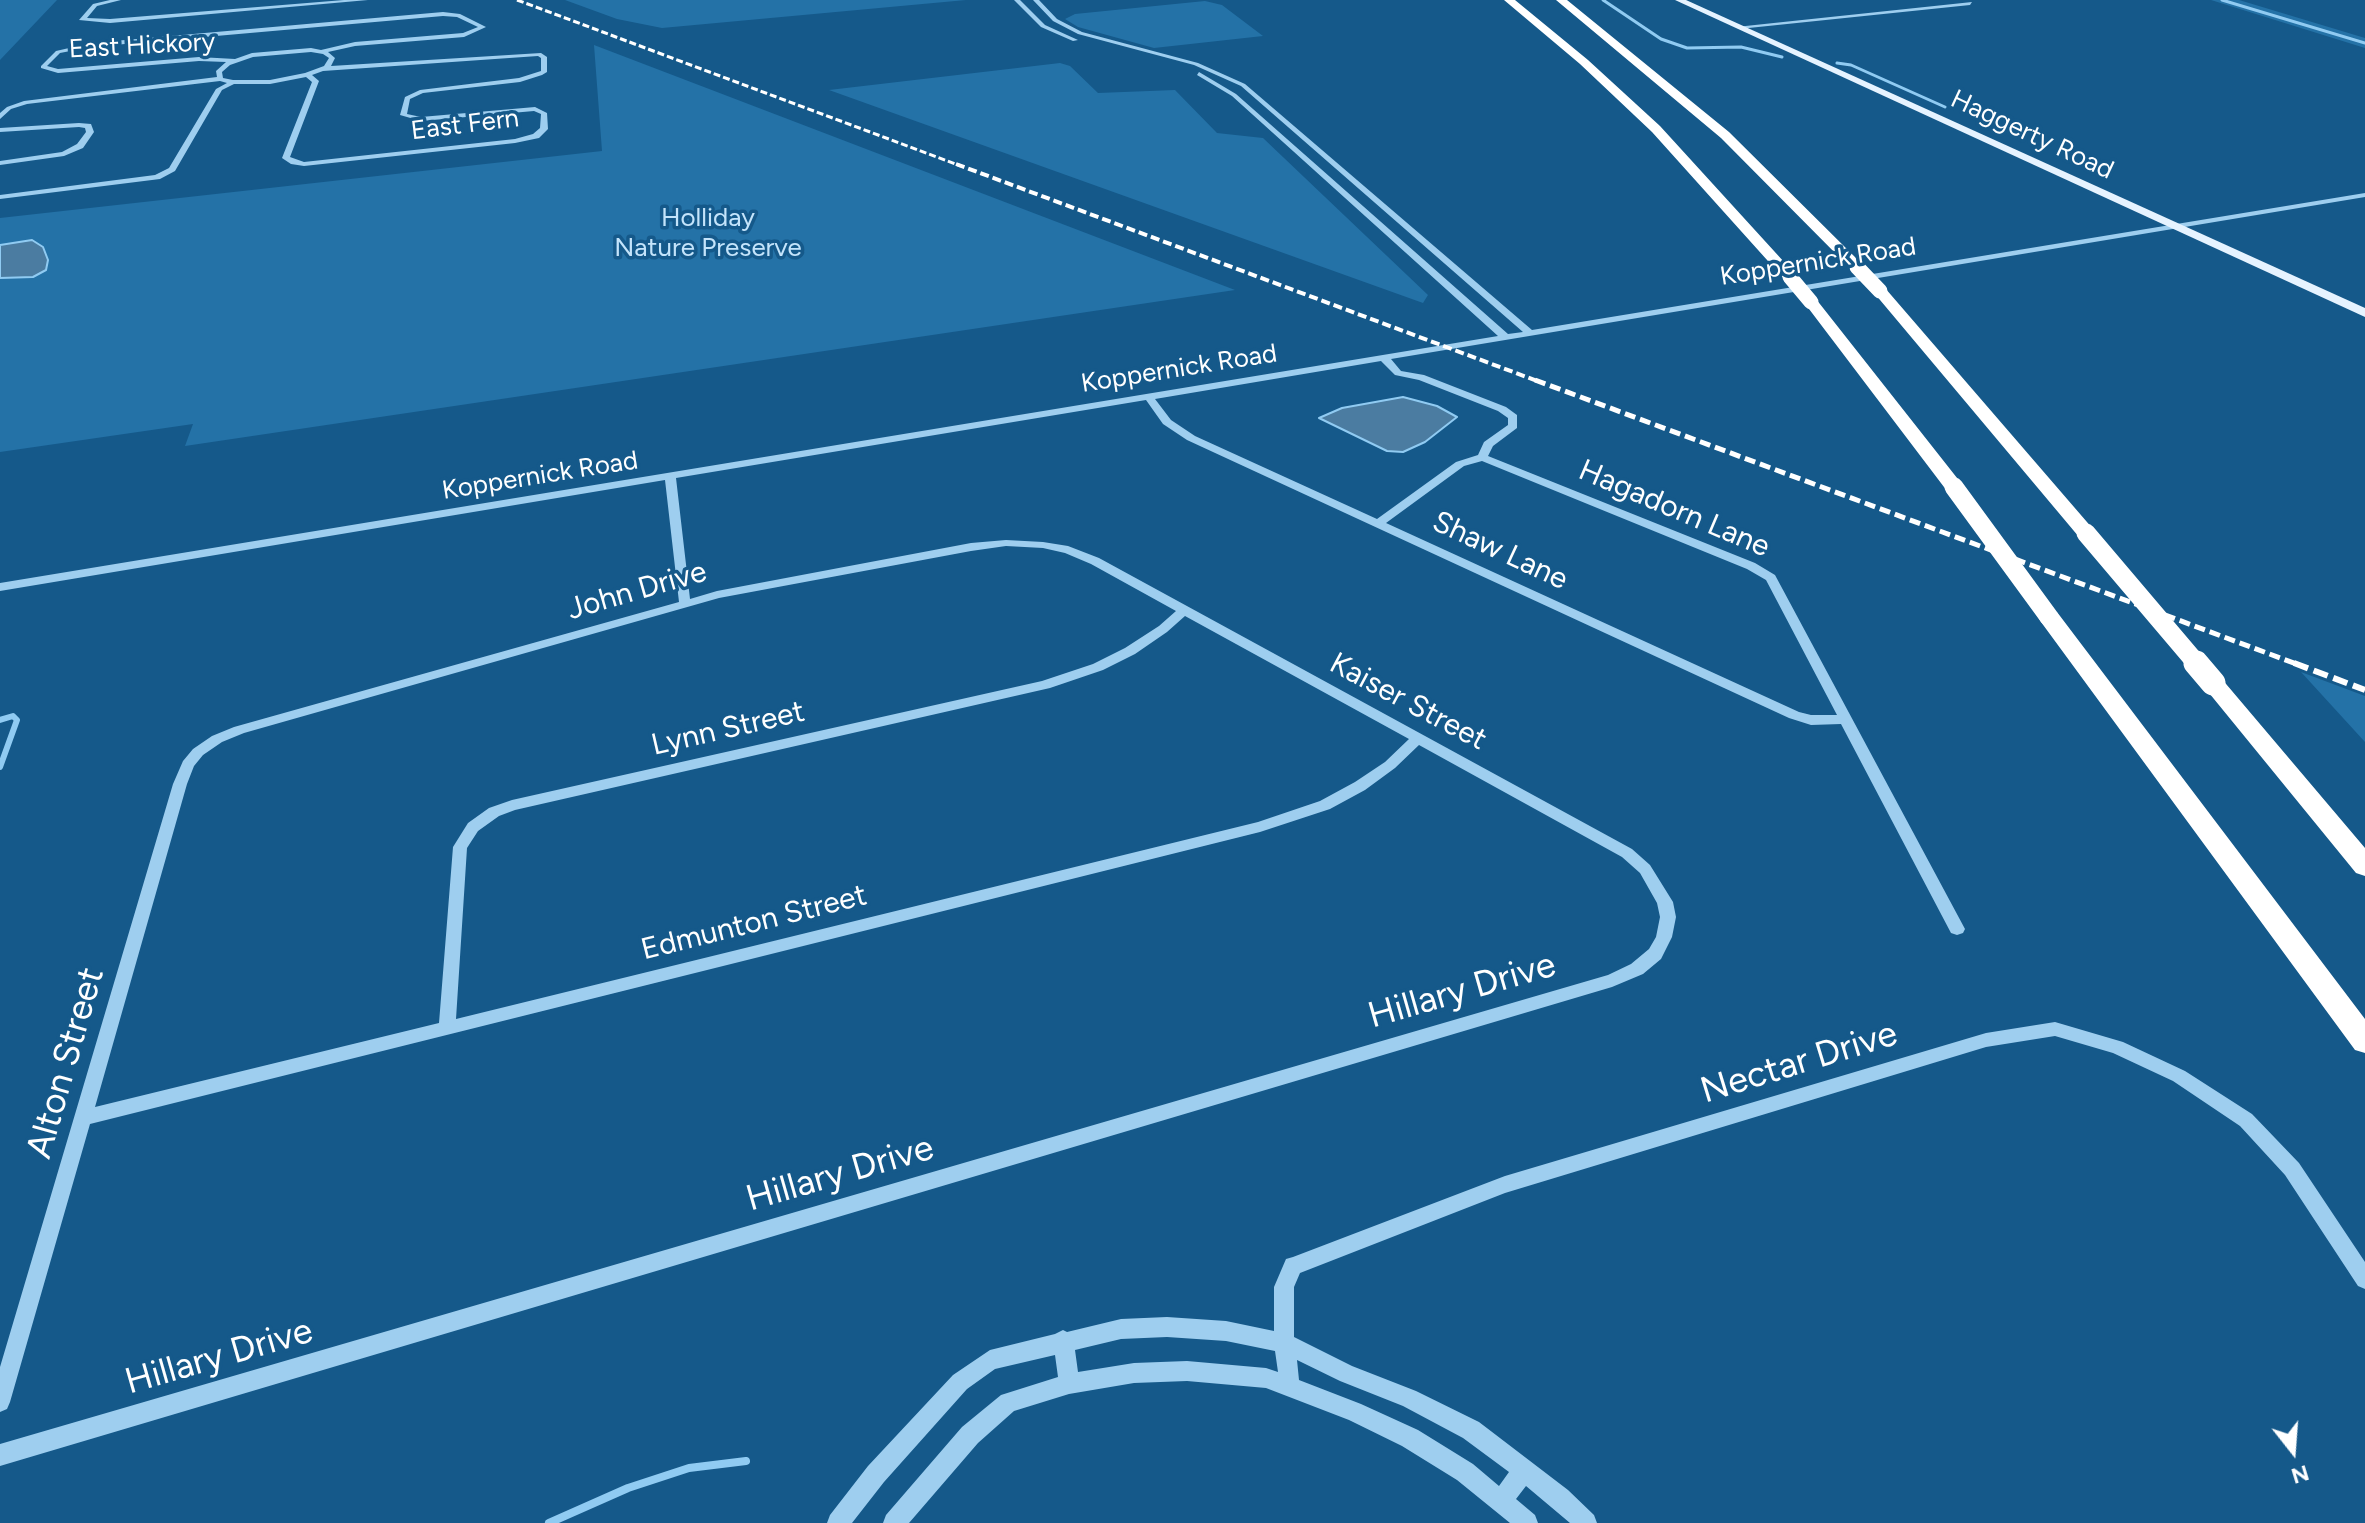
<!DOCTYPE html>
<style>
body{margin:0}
#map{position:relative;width:2365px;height:1523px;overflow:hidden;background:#15598a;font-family:Figtree,sans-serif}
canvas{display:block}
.north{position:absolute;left:2253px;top:1411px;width:80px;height:80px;-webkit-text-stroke:6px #15598a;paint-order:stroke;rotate:163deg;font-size:22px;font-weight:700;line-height:32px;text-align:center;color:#fff}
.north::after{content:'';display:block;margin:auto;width:28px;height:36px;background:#fff;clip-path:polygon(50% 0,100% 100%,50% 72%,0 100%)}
</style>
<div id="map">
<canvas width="2365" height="1523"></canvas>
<div class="north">N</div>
</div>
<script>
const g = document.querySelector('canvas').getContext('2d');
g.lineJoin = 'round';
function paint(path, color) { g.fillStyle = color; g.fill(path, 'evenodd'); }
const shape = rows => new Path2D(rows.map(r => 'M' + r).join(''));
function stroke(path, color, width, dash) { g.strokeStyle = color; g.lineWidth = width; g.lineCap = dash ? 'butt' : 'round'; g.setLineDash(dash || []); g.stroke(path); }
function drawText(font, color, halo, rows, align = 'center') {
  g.font = font + ' Figtree,sans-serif'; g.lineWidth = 7; g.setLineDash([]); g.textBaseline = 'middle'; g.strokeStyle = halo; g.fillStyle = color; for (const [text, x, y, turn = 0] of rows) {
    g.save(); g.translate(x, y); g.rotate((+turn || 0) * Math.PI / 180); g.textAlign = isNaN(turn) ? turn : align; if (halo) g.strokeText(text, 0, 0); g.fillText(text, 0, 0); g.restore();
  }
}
paint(shape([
 [0,0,57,0,0,60],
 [565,0,966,0,662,28,617,19],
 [2211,0,2239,0,2365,38,2365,48],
 [1205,1,1222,5,1263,36,1154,48,1078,27,1065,19,1075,14],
 [594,45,1235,290,185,446,193,424,0,452,0,218,602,151],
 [1060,63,1070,66,1098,93,1175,90,1217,133,1263,138,1428,295,1423,303,829,90],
 [2301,672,2365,696,2365,742]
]), '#2472a7');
const water = shape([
 [32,240,43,247,48,260,46,270,33,277,0,278,0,245,32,240],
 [1403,397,1437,406,1457,417,1425,442,1403,452,1387,451,1319,418,1342,408,1403,397]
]);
paint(water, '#4b7ca1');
stroke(water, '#90cbf2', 2);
stroke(shape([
 [1603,0,1661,39,1687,48,1741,47,1782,57],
 [2222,0,2365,43],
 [1837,63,1851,65,1945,107]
]), '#90cbf2', 3);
stroke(shape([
 [0,720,13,716,17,720,0,767]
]), '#90cbf2', 6);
stroke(shape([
 [549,1523,628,1488,689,1468,746,1461]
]), '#90cbf2', 8);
paint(shape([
 [110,0,121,0,97,6,87,18,110,19,344,0,368,0,110,23,79,20,93,4,110,0],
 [1014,0,1020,0,1045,25,1078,40,1073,41,1041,27,1014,0],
 [1033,0,1039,0,1057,19,1082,32,1198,63,1245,84,1532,330,2365,193,2365,197,1391,359,1401,371,1424,375,1506,407,1517,415,1517,428,1493,446,1488,456,1755,563,1775,575,1965,929,1963,933,1957,935,1951,933,1841,724,1811,725,1789,718,1187,440,1163,424,1146,400,676,478,690,599,717,591,971,543,1006,540,1043,542,1068,546,1099,558,1632,849,1650,865,1673,902,1676,917,1672,937,1661,959,1643,974,1612,987,0,1466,0,1444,1608,975,1631,964,1649,949,1656,937,1660,917,1657,903,1640,873,1622,857,1419,745,1395,768,1365,790,1330,809,1260,832,90,1124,10,1402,7,1409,0,1412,0,1367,173,784,183,761,193,749,212,736,234,727,679,602,665,480,0,591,0,583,1498,336,1232,96,1197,75,1199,72,1236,94,1508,334,1523,332,1241,86,1194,65,1078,34,1053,21,1033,0],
 [1381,361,1395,375,1419,380,1498,411,1508,418,1508,425,1484,442,1478,455,1456,462,1377,519,1195,436,1171,420,1155,399,1381,361],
 [1482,461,1747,569,1766,580,1837,715,1811,715,1799,712,1386,523,1464,466,1482,461],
 [1006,546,1043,548,1065,553,1091,564,1176,611,1159,626,1125,648,1093,664,1042,681,512,800,489,808,468,823,453,847,439,1023,95,1107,187,784,194,766,203,755,222,742,244,733,719,598,971,551,1006,546],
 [1185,616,1409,739,1385,762,1355,782,1320,801,1258,822,456,1019,467,848,478,831,499,816,515,810,1050,688,1103,670,1135,654,1167,632,1185,616],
 [1972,2,1970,5,1739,29,1736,27,1972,2],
 [443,12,460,14,486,27,464,37,355,46,328,52,335,58,331,66,541,53,547,57,547,72,542,75,520,82,423,93,410,99,407,114,421,117,535,107,547,113,548,129,539,138,515,143,304,166,291,164,282,158,312,82,306,77,270,84,234,84,222,90,175,171,160,179,0,199,0,195,155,175,169,168,216,89,227,83,220,81,27,104,11,109,0,119,0,113,7,107,24,101,217,77,216,71,226,62,199,61,58,73,41,68,41,66,56,51,91,43,443,12],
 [443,16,457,17,478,27,463,33,355,42,321,50,311,48,252,53,235,59,199,57,58,69,47,66,60,53,91,47,443,16],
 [311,52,323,54,329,58,324,66,305,73,270,80,233,80,223,78,222,72,230,65,253,57,311,52],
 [538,56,541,58,541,71,519,78,420,90,405,97,400,115,421,121,534,111,541,114,540,128,533,134,515,139,304,162,290,157,319,81,312,75,323,71,538,56],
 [79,123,91,124,94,132,83,148,64,156,0,165,0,161,62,152,77,144,86,132,85,128,79,127,0,132,0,128,79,123],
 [2055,1022,2123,1042,2185,1071,2252,1114,2299,1163,2365,1262,2365,1289,2358,1286,2285,1175,2240,1126,2173,1081,2113,1053,2055,1036,1986,1047,1505,1193,1300,1273,1294,1287,1294,1337,1352,1366,1416,1391,1479,1422,1568,1490,1594,1515,1597,1523,1570,1523,1526,1486,1516,1499,1535,1515,1538,1523,1510,1523,1457,1480,1402,1446,1349,1420,1266,1388,1187,1381,1134,1383,1069,1394,1014,1411,978,1443,909,1523,883,1523,886,1515,962,1427,1001,1395,1058,1377,1055,1355,995,1369,967,1389,884,1482,852,1523,827,1523,830,1515,868,1466,953,1375,990,1350,1055,1334,1063,1330,1067,1332,1121,1319,1167,1317,1226,1321,1274,1331,1274,1287,1286,1259,1293,1257,1505,1176,1986,1033,2055,1022],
 [1167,1337,1226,1341,1275,1351,1278,1372,1266,1368,1187,1361,1134,1363,1078,1372,1075,1350,1121,1339,1167,1337],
 [1297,1360,1340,1381,1403,1406,1463,1438,1509,1472,1499,1486,1473,1464,1418,1430,1361,1404,1299,1380,1297,1360]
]), '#9eceef');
paint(shape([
 [1675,0,1686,0,2365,308,2365,317,1675,0]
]), '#e6f3ff');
paint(shape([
 [1504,0,1515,0,1588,60,1660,126,1795,274,1795,280,1785,280,1652,132,1580,64,1504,0],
 [1556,0,1567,0,1729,132,1862,264,1862,270,1852,270,1721,138,1556,0],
 [1880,286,1885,288,2093,529,2096,533,2093,537,2079,537,1875,294,1875,288,1880,286],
 [1811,297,1816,299,1961,483,1963,487,1961,491,1947,491,1806,305,1806,299,1811,297],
 [2049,610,2057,612,2365,1019,2365,1053,2355,1050,2041,622,2038,617,2049,610],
 [2213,676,2221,678,2365,848,2365,876,2356,873,2205,688,2202,683,2205,678,2213,676]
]), '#fff');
stroke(shape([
 [517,0,961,166]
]), '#fff', 3, [7, 3]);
stroke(shape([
 [956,164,1540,382]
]), '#fff', 4, [9, 4]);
stroke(shape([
 [1535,380,2299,665]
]), '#fff', 5, [11, 5]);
stroke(shape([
 [2294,663,2365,690]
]), '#fff', 6, [15, 6]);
stroke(shape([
 [1857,267,1880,291],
 [1790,277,1811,302]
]), '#fff', 15);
stroke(shape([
 [1954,487,2049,617],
 [2086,533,2198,665]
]), '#fff', 19);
stroke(shape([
 [2196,663,2213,683]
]), '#fff', 25);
drawText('26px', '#fff', '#15598a', [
 ["East Hickory",142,46,-3],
 ["East Fern",465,125,-7],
 ["Haggerty Road",2032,135,25],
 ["Koppernick Road",1818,262,-9],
 ["Koppernick Road",1179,369,-9],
 ["Koppernick Road",540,476,-9]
]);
drawText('26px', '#c4e4fb', '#15598a', [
 ["Holliday",708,218],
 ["Nature Preserve",708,248]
]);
drawText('30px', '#fff', '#15598a', [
 ["Hagadorn Lane",1674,509,23],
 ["Shaw Lane",1500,551,25],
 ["John Drive",637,591,-16],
 ["Kaiser Street",1408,702,28],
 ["Lynn Street",728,729,-13],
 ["Edmunton Street",754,923,-14]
]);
drawText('36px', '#fff', '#15598a', [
 ["Hillary Drive",1462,991,-16],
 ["Alton Street",66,1063,-74],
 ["Nectar Drive",1799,1063,-17],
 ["Hillary Drive",840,1174,-16],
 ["Hillary Drive",219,1357,-16]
]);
</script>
